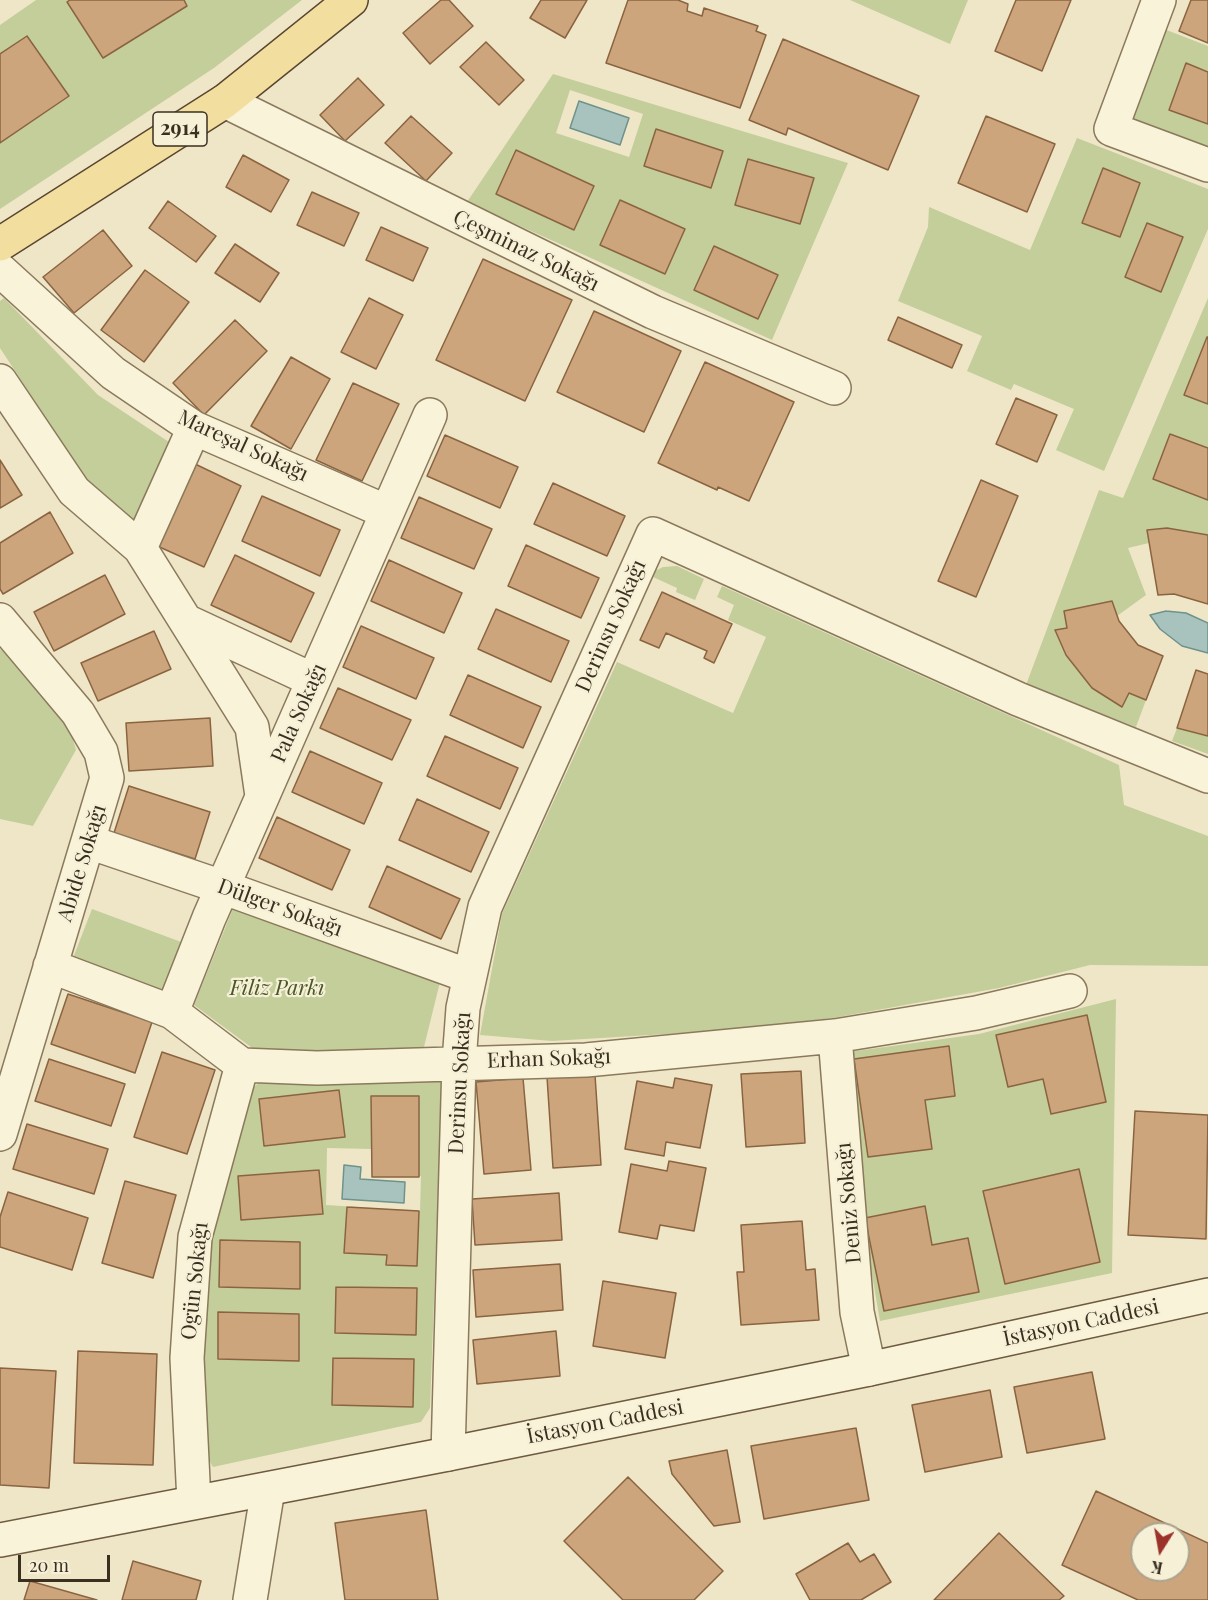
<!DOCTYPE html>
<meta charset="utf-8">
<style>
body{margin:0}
#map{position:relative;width:1208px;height:1600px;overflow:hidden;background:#efe6c7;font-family:"Playfair Display",serif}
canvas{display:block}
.north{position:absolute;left:1130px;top:1522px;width:60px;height:60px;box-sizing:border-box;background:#f6f0d7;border:2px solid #aba38e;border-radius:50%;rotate:191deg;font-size:16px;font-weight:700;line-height:24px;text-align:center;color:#3b2f20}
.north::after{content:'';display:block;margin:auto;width:21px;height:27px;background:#9b332b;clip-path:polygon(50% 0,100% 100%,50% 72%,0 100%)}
.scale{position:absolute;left:18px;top:1555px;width:92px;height:27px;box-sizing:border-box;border:3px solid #3b2f20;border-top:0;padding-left:8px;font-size:18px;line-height:21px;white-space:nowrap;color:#3b2f20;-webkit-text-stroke:4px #f6f0d7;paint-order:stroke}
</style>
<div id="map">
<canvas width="1208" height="1600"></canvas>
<div class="north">K</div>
<div class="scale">20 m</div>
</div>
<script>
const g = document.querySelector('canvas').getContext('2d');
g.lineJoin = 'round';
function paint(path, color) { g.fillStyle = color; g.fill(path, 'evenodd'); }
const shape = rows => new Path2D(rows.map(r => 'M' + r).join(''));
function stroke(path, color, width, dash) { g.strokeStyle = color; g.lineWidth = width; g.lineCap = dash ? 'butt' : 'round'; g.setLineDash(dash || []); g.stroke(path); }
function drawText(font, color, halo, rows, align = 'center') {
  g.font = font + ' "Playfair Display",serif'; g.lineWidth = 4.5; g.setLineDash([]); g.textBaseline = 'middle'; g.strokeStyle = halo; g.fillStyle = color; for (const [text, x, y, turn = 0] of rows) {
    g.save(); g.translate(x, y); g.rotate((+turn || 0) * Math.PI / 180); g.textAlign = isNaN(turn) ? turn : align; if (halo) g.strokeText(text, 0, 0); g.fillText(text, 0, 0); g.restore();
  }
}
paint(shape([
 [36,0,302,0,214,68,0,209,0,25],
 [850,0,968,0,950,44],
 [1156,26,1208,46,1208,149,1121,119],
 [553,74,848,163,772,340,467,202],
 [570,90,643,114,629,157,556,133],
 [1077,138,1208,189,1208,229,1104,471,1056,450,1074,409,1014,384,1011,390,967,371,982,336,898,301,928,227,929,207,1030,250],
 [4,298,98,395,169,442,133,523,95,493,0,348,0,301],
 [1208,298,1208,535,1167,528,1147,530,1149,543,1128,548,1146,595,1117,616,1111,601,1065,611,1067,628,1055,631,1066,655,1092,688,1122,707,1129,693,1146,700,1136,727,1026,685,1099,490,1123,498],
 [677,566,704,579,695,600,676,592,677,588,653,577,655,571,663,567],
 [722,586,1119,765,1124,805,1208,836,1208,966,1090,965,999,988,833,1018,732,1030,552,1041,480,1035,502,914,617,662,733,713,766,637,728,620,734,605,717,597],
 [0,649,32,673,69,724,76,750,33,826,0,819],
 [1177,728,1208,736,1208,754,1172,741],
 [234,906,441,978,422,1055,255,1050,194,1005],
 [92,909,184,943,165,992,73,958],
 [1116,999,1112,1273,880,1321,861,1211,849,1052,979,1034],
 [432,1077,442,1083,430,1408,421,1422,213,1467,206,1455,200,1363,210,1239,253,1088,263,1079],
 [327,1148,372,1149,372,1176,421,1176,420,1211,326,1205]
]), '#c3ce9a');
const water = shape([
 [579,101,629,118,620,145,570,128,579,101],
 [1166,611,1186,613,1208,623,1208,653,1182,646,1160,629,1150,615,1166,611],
 [344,1165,361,1167,360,1179,405,1182,404,1203,342,1199,344,1165]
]);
paint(water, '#a8c3bd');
stroke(water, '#6e928c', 1.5);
const building = shape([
 [70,0,184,0,187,6,103,58,67,2,70,0],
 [441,0,449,0,473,26,430,64,403,33,441,0],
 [541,0,587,0,565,38,530,18,541,0],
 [628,0,678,0,688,4,687,11,702,16,704,8,758,26,756,31,766,35,740,108,606,63,628,0],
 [1016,0,1071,0,1042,71,995,51,1016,0],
 [1191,0,1208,0,1208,43,1179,31,1191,0],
 [27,36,69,96,0,143,0,54,27,36],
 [783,39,919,96,888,170,788,128,786,135,749,120,783,39],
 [486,42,524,80,499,105,460,67,486,42],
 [1186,63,1208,72,1208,124,1169,110,1186,63],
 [358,78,384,105,345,141,320,115,358,78],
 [411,116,452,153,426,181,385,143,411,116],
 [986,116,1055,144,1027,212,958,183,986,116],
 [656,129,723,151,711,188,644,166,656,129],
 [516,150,594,186,574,230,496,194,516,150],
 [243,155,289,180,271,212,226,187,243,155],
 [748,159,814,178,800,224,735,205,748,159],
 [1103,168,1140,183,1120,237,1082,223,1103,168],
 [312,192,359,213,344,246,297,225,312,192],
 [620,200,685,229,665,274,600,245,620,200],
 [168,201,216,236,196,262,149,228,168,201],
 [1147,223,1183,237,1161,292,1125,277,1147,223],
 [381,227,428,248,413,281,366,260,381,227],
 [103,230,132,266,74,313,43,277,103,230],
 [235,244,279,273,260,302,215,273,235,244],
 [714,246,778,275,758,319,694,290,714,246],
 [483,259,572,300,525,401,436,360,483,259],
 [145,270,189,302,144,362,101,330,145,270],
 [369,298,403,315,376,369,341,352,369,298],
 [594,311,681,351,644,432,557,392,594,311],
 [898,317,962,345,952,368,888,340,898,317],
 [235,320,267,351,204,415,173,383,235,320],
 [1207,337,1208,337,1208,404,1184,395,1207,337],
 [291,357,330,379,291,449,251,426,291,357],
 [705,362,794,402,749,501,718,487,717,490,658,463,705,362],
 [353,383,399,404,362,481,316,460,353,383],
 [1016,398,1057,415,1037,462,996,444,1016,398],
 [1170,434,1208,448,1208,500,1153,479,1170,434],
 [445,435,518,467,500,508,427,476,445,435],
 [0,460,22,495,0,508,0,460],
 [193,463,241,486,204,567,155,545,193,463],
 [981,480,1018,496,976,597,938,581,981,480],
 [553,483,625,516,607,556,534,524,553,483],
 [262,496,340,530,320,576,242,541,262,496],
 [419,497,492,529,474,569,401,538,419,497],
 [50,512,73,553,3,594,0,589,0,543,50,512],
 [1167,528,1208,535,1208,604,1174,594,1158,595,1147,530,1167,528],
 [526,545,599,578,581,618,508,586,526,545],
 [235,555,314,593,291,642,211,605,235,555],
 [389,560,462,593,444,633,371,601,389,560],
 [105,575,125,614,54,651,34,612,105,575],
 [662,592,732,624,714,663,704,658,707,651,666,633,659,648,640,640,662,592],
 [1112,601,1119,621,1138,645,1163,656,1146,700,1129,693,1122,707,1092,688,1066,655,1055,630,1067,628,1064,611,1112,601],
 [496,609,569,641,551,682,478,649,496,609],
 [361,626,434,658,416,699,343,667,361,626],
 [154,631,171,669,98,701,81,663,154,631],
 [1196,670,1208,674,1208,736,1177,728,1196,670],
 [468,675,541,707,523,748,450,715,468,675],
 [338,688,411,720,392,760,320,728,338,688],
 [210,718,213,766,129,771,126,723,210,718],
 [445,736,518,768,500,809,427,776,445,736],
 [310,751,382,783,364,824,292,792,310,751],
 [129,786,210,812,195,859,114,833,129,786],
 [417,799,489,832,471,872,399,840,417,799],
 [277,817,350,850,332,890,259,858,277,817],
 [387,866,460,899,441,939,369,907,387,866],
 [68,994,152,1022,135,1073,51,1044,68,994],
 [1087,1015,1106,1102,1051,1114,1043,1079,1008,1087,996,1035,1087,1015],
 [949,1046,955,1096,925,1100,932,1149,868,1157,854,1059,949,1046],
 [162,1052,215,1070,187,1154,134,1137,162,1052],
 [49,1059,125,1084,111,1126,35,1101,49,1059],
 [801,1071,805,1143,746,1147,741,1074,801,1071],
 [595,1075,601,1165,553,1168,547,1077,595,1075],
 [523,1078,531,1170,484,1174,476,1082,523,1078],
 [675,1078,712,1085,700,1148,666,1142,664,1156,625,1149,637,1081,673,1088,675,1078],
 [339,1090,345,1137,264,1146,259,1099,339,1090],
 [371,1096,419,1096,419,1177,372,1177,371,1096],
 [1135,1111,1208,1115,1206,1239,1128,1235,1135,1111],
 [27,1124,108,1149,94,1194,13,1169,27,1124],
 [669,1161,706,1168,694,1231,660,1225,657,1239,619,1232,631,1164,667,1171,669,1161],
 [1079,1169,1100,1262,1005,1284,983,1191,1079,1169],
 [319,1170,323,1214,241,1220,238,1176,319,1170],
 [125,1181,176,1195,153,1278,102,1263,125,1181],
 [8,1192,88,1218,72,1270,0,1247,0,1217,8,1192],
 [559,1193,562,1240,475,1245,472,1199,559,1193],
 [925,1206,932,1245,968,1238,979,1292,884,1311,865,1218,925,1206],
 [347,1207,419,1211,417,1266,386,1265,387,1255,344,1253,347,1207],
 [802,1221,806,1270,815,1269,819,1320,741,1325,737,1272,744,1272,741,1225,802,1221],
 [220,1240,300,1242,300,1289,219,1287,220,1240],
 [560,1264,563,1310,476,1317,473,1270,560,1264],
 [603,1281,676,1293,665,1358,593,1346,603,1281],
 [336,1287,417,1288,416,1335,335,1333,336,1287],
 [218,1312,299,1314,299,1361,218,1359,218,1312],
 [556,1331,560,1376,477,1384,473,1340,556,1331],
 [78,1351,157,1354,153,1465,74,1463,78,1351],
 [333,1358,414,1359,413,1407,332,1405,333,1358],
 [0,1368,56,1371,49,1488,0,1485,0,1368],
 [1092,1372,1105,1439,1027,1453,1014,1387,1092,1372],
 [990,1390,1002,1457,925,1472,912,1405,990,1390],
 [856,1428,869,1500,764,1519,751,1446,856,1428],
 [727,1450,740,1522,714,1526,672,1474,669,1461,727,1450],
 [628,1477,723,1571,694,1600,623,1600,564,1541,628,1477],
 [1096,1491,1208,1543,1208,1600,1138,1600,1062,1565,1096,1491],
 [1142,1534,1178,1534,1178,1570,1142,1570,1142,1534],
 [426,1510,438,1600,345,1600,335,1523,426,1510],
 [999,1533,1064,1596,1059,1600,934,1600,999,1533],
 [848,1543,860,1562,874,1554,891,1582,861,1600,810,1600,796,1574,848,1543],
 [133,1561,201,1581,196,1600,122,1600,133,1561],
 [30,1581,97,1600,24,1600,30,1581]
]);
paint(building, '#cda57c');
stroke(building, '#8a6441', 1.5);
const street = shape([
 [1159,0,1111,129,1208,165],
 [225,101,653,312,834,388],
 [0,270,113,373,194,428,387,512],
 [0,381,74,491,140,548,252,727,262,796],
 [140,548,194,428],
 [0,620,78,713,101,752,107,778,0,1134],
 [186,621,313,680],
 [89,842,222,887,469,976],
 [50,966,172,1012,242,1065,317,1068,586,1060,835,1036,976,1013,1070,991],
 [172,1012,209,918,430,415],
 [835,1036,857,1312,869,1369],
 [448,1454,459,1062,463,1008,485,907,653,534,1018,699,1208,776],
 [194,1502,187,1358,195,1237,242,1065],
 [250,1600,268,1489]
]);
const secondary = shape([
 [0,1540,448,1454,869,1369,1208,1295]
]);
const primary = shape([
 [0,244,225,101,351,0]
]);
stroke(street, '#8b795c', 36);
stroke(secondary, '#6d5a3f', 36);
stroke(primary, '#594630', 36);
stroke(street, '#f9f3da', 33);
stroke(secondary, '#f9f3da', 33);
stroke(primary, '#f2df9f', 33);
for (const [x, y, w] of [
 [180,129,54]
]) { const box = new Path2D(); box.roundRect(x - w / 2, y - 17, w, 34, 4.5); g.fillStyle = '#f6f0d7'; g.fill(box); stroke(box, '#3b2f20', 1.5); }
drawText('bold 20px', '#3b2f20', null, [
 ["2914",180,129]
]);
drawText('21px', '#3b2f20', '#f6f0d7', [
 ["Çeşminaz Sokağı",526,251,26],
 ["Mareşal Sokağı",243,446,25],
 ["Derinsu Sokağı",611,626,-66],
 ["Pala Sokağı",299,713,-66],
 ["Abide Sokağı",82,863,-73],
 ["Dülger Sokağı",280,908,20],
 ["Erhan Sokağı",549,1059,-2],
 ["Derinsu Sokağı",460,1083,-87],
 ["Deniz Sokağı",849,1203,-95],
 ["Ogün Sokağı",195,1281,-84],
 ["İstasyon Caddesi",1081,1323,-12],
 ["İstasyon Caddesi",605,1422,-11]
]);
drawText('italic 21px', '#475826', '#f6f0d7', [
 ["Filiz Parkı",277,988]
]);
</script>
